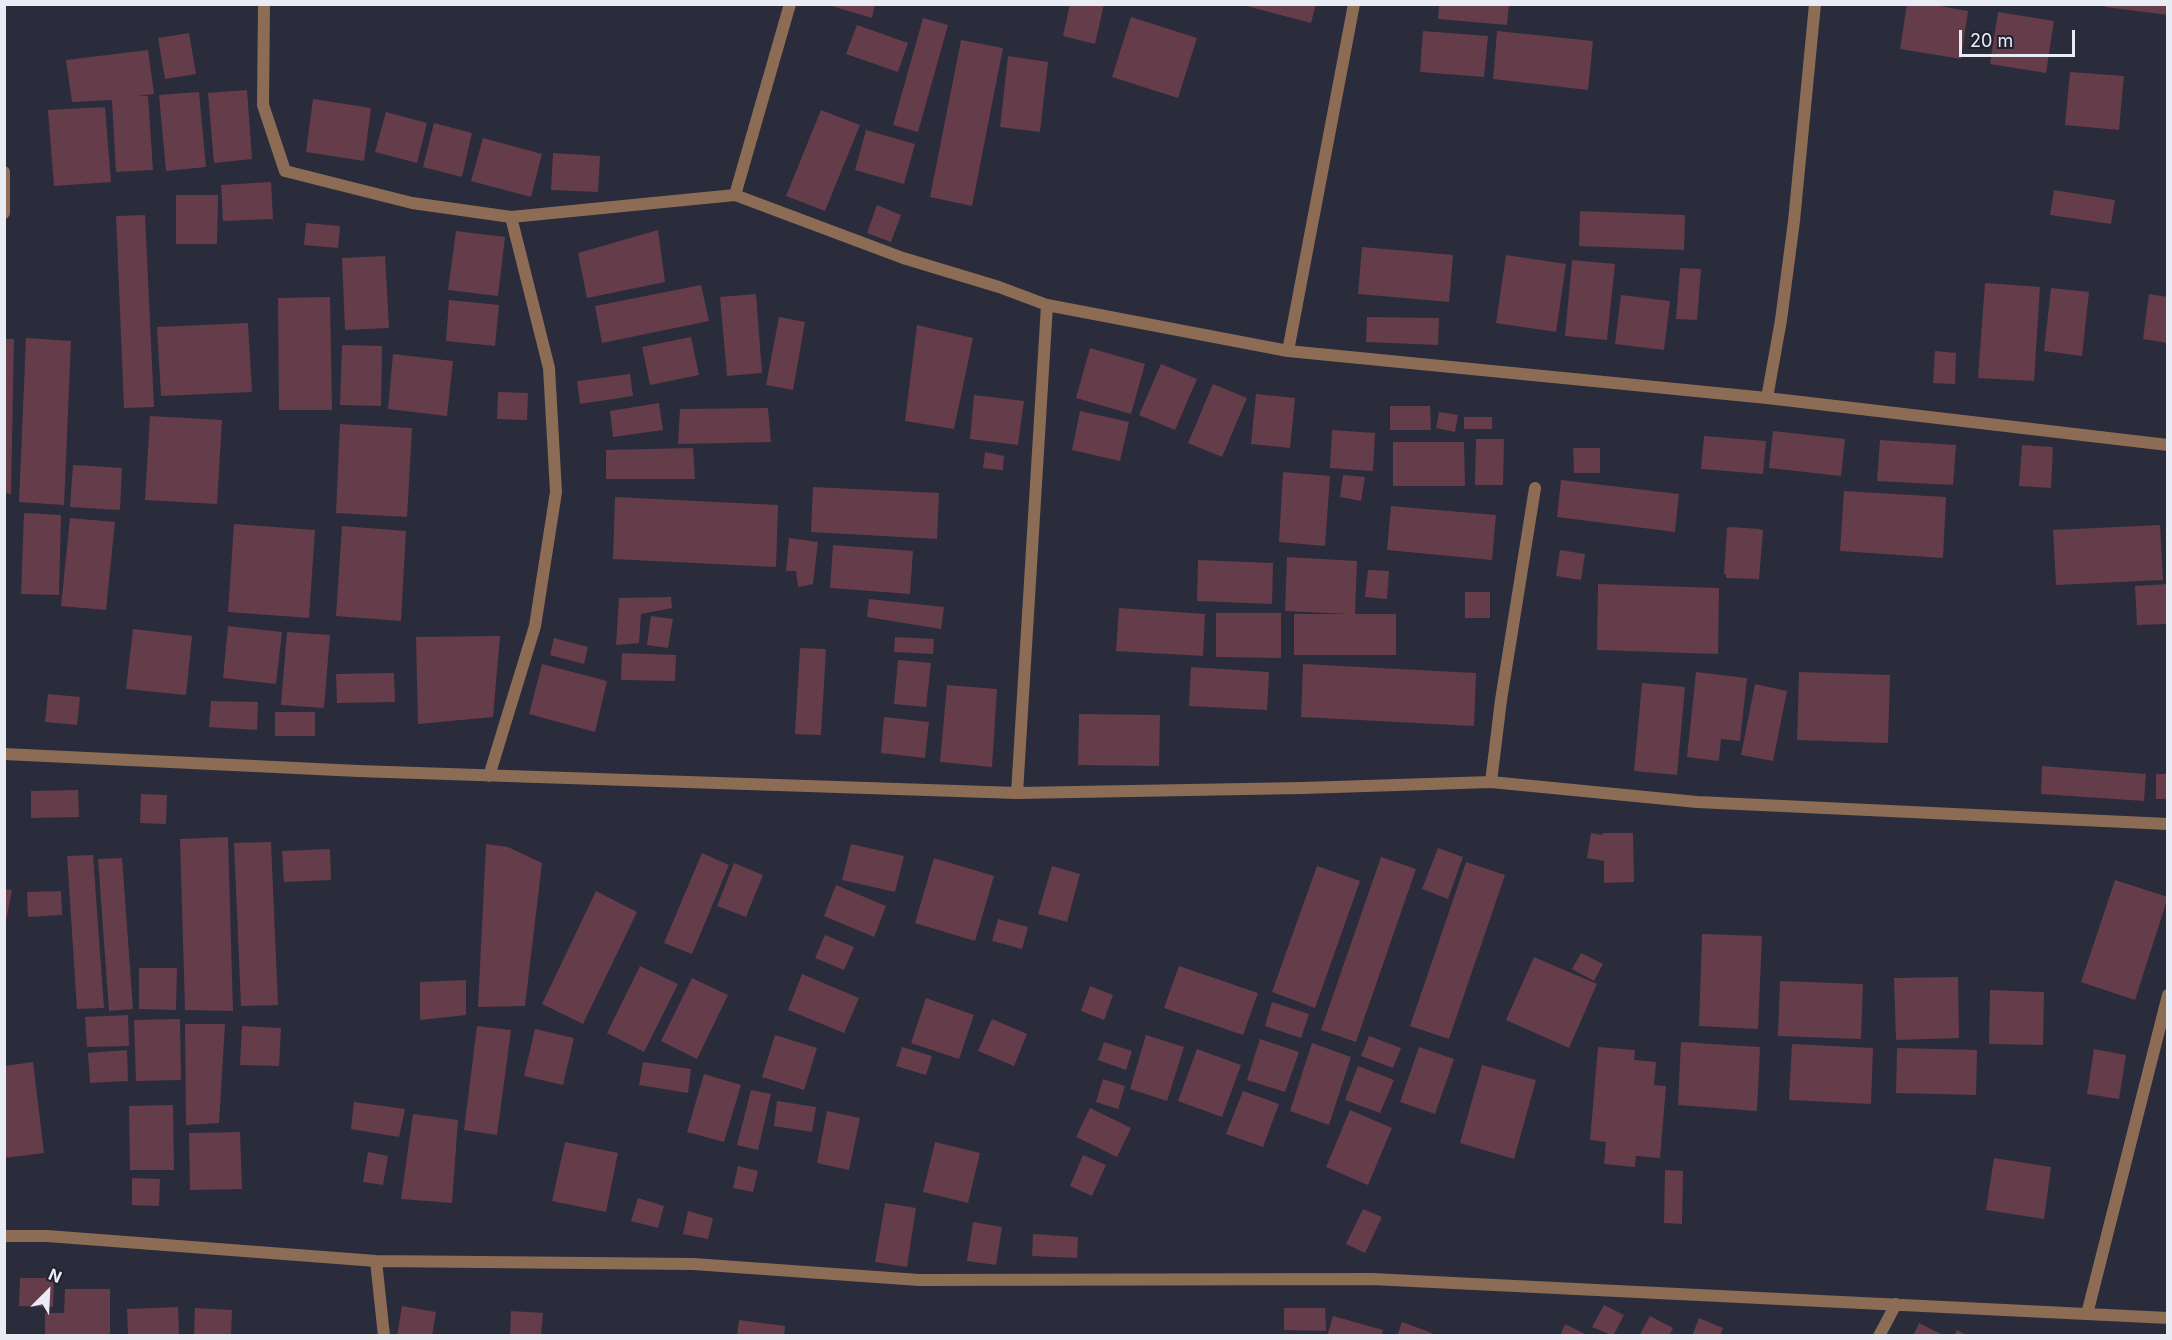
<!DOCTYPE html>
<style>
body{margin:0}
#map{position:relative;width:2172px;height:1340px;overflow:hidden;background:#2a2b3b;font-family:Inter,sans-serif}
canvas{display:block}
.frame{position:absolute;inset:0;border:6px solid #e9ebf5;pointer-events:none}
.north{position:absolute;left:18px;top:1262px;width:60px;height:60px;-webkit-text-stroke:4px #202231;paint-order:stroke;rotate:24deg;font-size:16px;font-weight:700;line-height:24px;text-align:center;color:#e9ebf5}
.north::after{content:'';display:block;margin:auto;width:21px;height:27px;background:#e9ebf5;clip-path:polygon(50% 0,100% 100%,50% 72%,0 100%)}
.scale{position:absolute;left:1959px;top:30px;width:116px;height:27px;box-sizing:border-box;border:3px solid #e9ebf5;border-top:0;padding-left:8px;font-size:18px;line-height:21px;white-space:nowrap;color:#e9ebf5;-webkit-text-stroke:4px #202231;paint-order:stroke}
</style>
<div id="map">
<canvas width="2172" height="1340"></canvas>
<div class="frame"></div>
<div class="north">N</div>
<div class="scale">20 m</div>
</div>
<script>
const g = document.querySelector('canvas').getContext('2d');
g.lineJoin = 'round';
function paint(path, color) { g.fillStyle = color; g.fill(path, 'evenodd'); }
const shape = rows => new Path2D(rows.map(r => 'M' + r).join(''));
function stroke(path, color, width, dash) { g.strokeStyle = color; g.lineWidth = width; g.lineCap = dash ? 'butt' : 'round'; g.setLineDash(dash || []); g.stroke(path); }
paint(shape([
 [825,4,875,4,872,18],
 [1070,4,1104,4,1095,44,1063,36],
 [1239,4,1316,4,1311,23],
 [1439,4,1509,4,1507,25,1438,19],
 [1907,4,1928,4,1968,11,1961,59,1900,49],
 [2105,4,2168,4,2168,15,2105,7],
 [1998,12,2054,21,2046,73,1990,64],
 [1131,17,1197,38,1178,98,1112,77],
 [923,18,948,25,918,132,893,125],
 [857,25,908,43,898,72,846,54],
 [1423,31,1488,36,1484,77,1420,72],
 [1497,31,1593,41,1588,90,1493,79],
 [189,33,196,74,165,79,158,38],
 [961,40,1003,48,972,206,930,197],
 [148,50,154,94,137,96,148,96,153,170,116,172,112,100,72,102,66,60],
 [1008,56,1048,62,1040,132,1000,127],
 [2070,72,2124,76,2119,130,2065,125],
 [247,90,252,159,214,163,208,93],
 [199,92,206,167,166,171,159,95],
 [313,99,371,108,364,161,306,152],
 [105,107,111,182,54,186,48,110],
 [821,110,860,125,825,211,786,196],
 [386,112,427,123,417,163,375,152],
 [434,123,472,133,462,177,423,167],
 [866,130,915,144,904,184,855,170],
 [483,138,542,154,531,197,471,181],
 [553,153,600,156,598,192,551,190],
 [271,182,273,219,223,221,221,185],
 [2054,190,2115,200,2111,224,2050,215],
 [176,195,218,195,217,244,176,244],
 [877,205,901,215,891,242,867,233],
 [1580,211,1685,215,1684,250,1579,246],
 [145,215,154,407,124,408,116,216],
 [306,223,340,226,338,248,304,245],
 [658,230,665,282,587,298,578,253],
 [456,231,505,237,498,296,448,290],
 [1362,247,1453,255,1449,302,1358,294],
 [1506,255,1566,264,1556,332,1496,323],
 [385,256,389,328,345,330,342,258],
 [1572,260,1615,264,1607,340,1565,336],
 [1680,268,1701,269,1697,320,1676,319],
 [1985,283,2040,287,2034,381,1978,378],
 [701,285,709,321,602,343,595,306],
 [2051,288,2089,292,2082,356,2044,351],
 [756,294,762,373,727,376,720,297],
 [2149,294,2168,297,2168,343,2143,339],
 [1621,295,1670,301,1664,350,1615,344],
 [330,297,332,410,279,410,278,298],
 [449,300,499,305,495,346,446,341],
 [779,317,805,322,793,390,766,385],
 [1367,317,1439,318,1438,345,1366,342],
 [248,323,252,392,161,396,157,327],
 [917,325,973,338,954,429,905,421],
 [691,337,699,375,650,385,642,347],
 [26,338,71,341,64,505,19,502],
 [4,339,14,339,11,494,4,493],
 [342,345,382,346,381,406,340,405],
 [1090,348,1145,364,1131,414,1076,398],
 [1935,351,1956,353,1955,384,1933,383],
 [393,354,453,361,447,416,388,409],
 [1161,364,1197,379,1175,430,1139,415],
 [630,374,633,396,580,404,577,381],
 [1213,384,1247,398,1222,457,1188,443],
 [498,392,528,393,527,420,497,419],
 [1256,394,1295,398,1290,448,1251,444],
 [974,395,1024,401,1018,445,970,439],
 [659,403,663,430,613,437,610,411],
 [1390,406,1430,406,1431,430,1390,430],
 [768,408,771,442,678,444,680,409],
 [1080,411,1129,422,1120,461,1072,450],
 [1439,412,1458,415,1455,432,1436,428],
 [150,416,222,420,217,504,145,500],
 [1464,417,1492,417,1492,429,1464,429],
 [340,424,412,428,407,517,336,513],
 [1332,430,1375,433,1373,471,1330,468],
 [1773,431,1845,439,1841,476,1769,468],
 [1704,436,1766,441,1763,474,1701,469],
 [1476,439,1504,439,1503,485,1475,485],
 [1880,440,1956,445,1953,485,1877,481],
 [1393,442,1464,442,1465,486,1393,486],
 [2022,445,2053,447,2051,488,2019,486],
 [693,448,695,479,606,479,606,450],
 [1573,448,1600,448,1600,473,1574,473],
 [985,452,1004,456,1003,470,983,468],
 [73,465,122,468,120,510,70,507],
 [1283,472,1330,476,1325,546,1279,542],
 [1343,475,1365,477,1361,501,1340,497],
 [1561,480,1679,494,1675,532,1557,517],
 [813,487,939,493,937,539,811,532],
 [1844,491,1946,497,1943,558,1840,551],
 [615,497,778,505,776,567,613,559],
 [1391,506,1496,515,1492,560,1387,550],
 [24,513,61,515,59,595,21,594],
 [70,518,115,522,106,610,61,606],
 [234,524,315,530,309,618,228,612],
 [2160,525,2163,580,2056,585,2053,530],
 [342,526,406,531,401,621,336,616],
 [1730,527,1760,529,1763,531,1759,579,1726,578,1726,574,1724,574,1727,528],
 [789,538,818,542,813,584,798,587,796,571,786,571],
 [833,545,913,551,910,594,830,588],
 [1560,550,1585,554,1581,580,1556,576],
 [1287,557,1357,561,1355,614,1396,614,1396,655,1294,655,1294,614,1349,614,1285,611],
 [1198,560,1273,563,1272,604,1197,601],
 [1368,570,1389,571,1387,599,1365,597],
 [1598,584,1719,588,1718,654,1597,650],
 [2168,584,2168,624,2137,625,2135,586],
 [1465,592,1490,592,1490,618,1465,618],
 [671,597,672,608,641,614,639,643,616,645,619,598],
 [869,599,944,607,941,629,867,617],
 [1119,608,1205,614,1203,656,1116,651],
 [1216,613,1281,613,1281,658,1216,657],
 [651,616,673,619,668,648,647,645],
 [228,626,282,632,276,684,223,678],
 [133,629,192,636,186,695,126,689],
 [287,632,330,635,324,708,281,705],
 [500,636,493,717,418,724,416,637],
 [895,637,934,639,933,654,894,652],
 [554,638,588,647,584,664,550,655],
 [800,648,826,649,821,735,795,734],
 [622,653,676,655,675,681,621,680],
 [898,660,931,663,926,707,894,704],
 [542,664,607,681,595,732,529,714],
 [1303,664,1476,673,1474,726,1301,717],
 [1191,667,1269,672,1267,710,1189,706],
 [1696,672,1747,678,1740,741,1721,739,1719,761,1687,757],
 [1799,672,1890,675,1888,743,1797,740],
 [394,673,395,702,337,703,336,674],
 [1642,683,1685,687,1677,775,1634,771],
 [1755,684,1787,691,1773,761,1741,755],
 [947,685,997,689,992,767,940,762],
 [48,694,80,697,77,725,45,722],
 [211,701,258,702,257,730,209,727],
 [275,712,315,712,315,736,275,736],
 [1079,714,1160,715,1159,766,1078,765],
 [884,717,929,722,925,758,881,753],
 [2042,766,2146,774,2144,801,2041,794],
 [2156,774,2168,774,2168,799,2156,799],
 [78,790,79,817,31,818,31,791],
 [141,794,167,795,166,824,140,823],
 [1591,833,1603,835,1603,833,1633,833,1634,882,1604,883,1604,861,1587,858],
 [228,837,233,1011,185,1010,180,839],
 [271,842,278,1005,241,1006,234,843],
 [486,844,508,847,542,863,525,1006,478,1007],
 [851,844,904,856,895,892,842,880],
 [1438,848,1463,857,1448,899,1422,889],
 [330,849,331,880,284,882,282,851],
 [702,853,729,865,692,954,664,943],
 [93,855,104,1008,77,1009,67,856],
 [1381,857,1416,869,1356,1042,1321,1030],
 [122,858,133,1009,109,1011,98,859],
 [934,858,994,876,975,941,915,923],
 [1466,862,1505,875,1449,1039,1410,1026],
 [734,863,763,875,746,917,717,906],
 [1052,866,1080,874,1067,922,1038,914],
 [1317,866,1360,881,1315,1008,1272,992],
 [2115,880,2168,897,2135,1000,2081,982],
 [836,885,886,906,874,937,824,916],
 [4,889,12,890,6,921,4,921],
 [61,891,62,915,28,917,27,892],
 [596,891,637,912,583,1024,542,1004],
 [998,919,1028,927,1022,949,992,941],
 [1702,934,1762,936,1758,1029,1699,1026],
 [825,935,854,947,844,970,815,958],
 [1581,953,1603,964,1594,981,1572,969],
 [1534,957,1597,984,1569,1048,1506,1020],
 [640,966,678,984,644,1052,607,1033],
 [1179,966,1258,993,1243,1035,1164,1008],
 [139,968,177,968,176,1010,139,1009],
 [802,974,859,998,844,1033,788,1010],
 [1958,977,1959,1038,1896,1040,1894,978],
 [692,978,728,995,697,1059,661,1041],
 [466,980,466,1015,420,1020,420,982],
 [1780,981,1863,984,1861,1039,1778,1036],
 [1090,986,1113,995,1104,1020,1081,1011],
 [1990,990,2044,992,2043,1045,1989,1044],
 [926,998,974,1015,959,1059,911,1043],
 [1272,1002,1309,1014,1301,1038,1265,1026],
 [128,1015,129,1046,87,1047,85,1017],
 [180,1019,181,1080,136,1081,134,1020],
 [992,1019,1027,1034,1014,1066,978,1051],
 [185,1024,225,1024,219,1123,186,1125],
 [242,1026,281,1028,279,1066,240,1065],
 [477,1026,511,1030,497,1135,464,1130],
 [535,1029,574,1038,563,1085,524,1076],
 [775,1035,817,1048,804,1090,762,1077],
 [1146,1035,1184,1047,1167,1101,1130,1089],
 [1369,1036,1401,1048,1393,1068,1361,1056],
 [1260,1039,1299,1052,1285,1092,1247,1080],
 [1104,1042,1132,1051,1126,1070,1098,1060],
 [1681,1042,1760,1047,1757,1111,1678,1105],
 [1312,1043,1351,1057,1329,1125,1290,1111],
 [1792,1044,1873,1048,1871,1104,1789,1100],
 [902,1047,932,1056,926,1075,896,1066],
 [1419,1047,1454,1059,1435,1114,1400,1102],
 [1598,1047,1635,1050,1634,1060,1656,1062,1654,1085,1666,1086,1660,1158,1636,1156,1635,1167,1604,1164,1606,1142,1590,1140],
 [1897,1048,1977,1050,1976,1095,1896,1093],
 [1197,1049,1241,1065,1222,1117,1178,1101],
 [2094,1049,2126,1055,2119,1099,2087,1094],
 [127,1050,128,1081,90,1083,88,1053],
 [33,1062,44,1153,4,1158,4,1066],
 [643,1062,691,1069,688,1093,639,1085],
 [1482,1065,1536,1080,1514,1159,1460,1143],
 [1358,1066,1394,1080,1380,1113,1345,1100],
 [704,1074,741,1085,724,1142,687,1132],
 [1103,1079,1125,1086,1118,1109,1096,1102],
 [751,1090,771,1094,758,1150,737,1145],
 [1243,1091,1279,1104,1263,1147,1226,1134],
 [777,1101,816,1107,812,1132,774,1126],
 [354,1102,405,1109,399,1137,351,1129],
 [173,1105,174,1170,130,1170,129,1106],
 [1090,1108,1131,1128,1117,1157,1076,1137],
 [1350,1110,1392,1128,1368,1185,1326,1167],
 [827,1111,860,1118,849,1170,817,1163],
 [413,1114,458,1120,452,1203,401,1199],
 [240,1132,242,1189,190,1190,189,1133],
 [565,1142,618,1153,606,1212,552,1201],
 [935,1142,980,1153,968,1203,923,1192],
 [368,1152,388,1156,383,1185,363,1182],
 [1083,1155,1106,1165,1092,1196,1070,1186],
 [1994,1158,2051,1167,2044,1219,1986,1210],
 [738,1166,758,1171,753,1192,733,1188],
 [1665,1170,1683,1171,1682,1224,1664,1223],
 [132,1178,160,1179,159,1206,132,1205],
 [638,1198,664,1206,658,1228,631,1221],
 [885,1203,916,1208,907,1267,875,1262],
 [1363,1209,1382,1217,1365,1253,1346,1244],
 [688,1211,713,1218,708,1239,683,1234],
 [973,1222,1002,1227,996,1265,967,1261],
 [1033,1234,1078,1237,1077,1258,1032,1256],
 [20,1278,54,1278,53,1307,19,1306],
 [65,1289,110,1289,110,1336,45,1336,45,1313,64,1313],
 [1604,1305,1624,1315,1613,1336,1592,1327],
 [402,1306,436,1312,432,1336,397,1336],
 [178,1307,179,1334,128,1336,127,1309],
 [195,1308,232,1310,231,1336,194,1336],
 [1284,1308,1325,1308,1326,1331,1284,1330],
 [511,1311,543,1313,541,1336,510,1335],
 [1333,1316,1383,1330,1382,1336,1327,1336],
 [1650,1316,1673,1328,1669,1336,1639,1336],
 [1699,1318,1723,1328,1720,1336,1692,1336],
 [739,1320,785,1326,784,1336,737,1336],
 [1402,1322,1432,1333,1430,1336,1397,1336],
 [1919,1323,1945,1336,1913,1336],
 [1565,1324,1589,1336,1560,1336],
 [1957,1330,1968,1336,1954,1336]
]), '#653c4a');
stroke(shape([
 [264,4,263,105,285,171,412,203,511,217,735,195,903,258,999,287,1047,305],
 [4,172,4,213],
 [735,195,790,4],
 [1288,351,1354,4],
 [1767,398,1781,320,1794,221,1815,4],
 [4,754,358,771,1017,793,1303,788,1491,782,1697,802,2168,824],
 [489,776,535,626,556,492,549,368,511,217],
 [1491,782,1501,700,1535,488],
 [1017,793,1047,305,1288,351,1767,398,2168,445],
 [4,1236,47,1236,376,1261,693,1264,919,1280,1372,1279,2168,1318],
 [376,1261,384,1336],
 [2087,1314,2168,995],
 [1879,1336,1896,1304]
]), '#8c6c54', 12);
</script>
